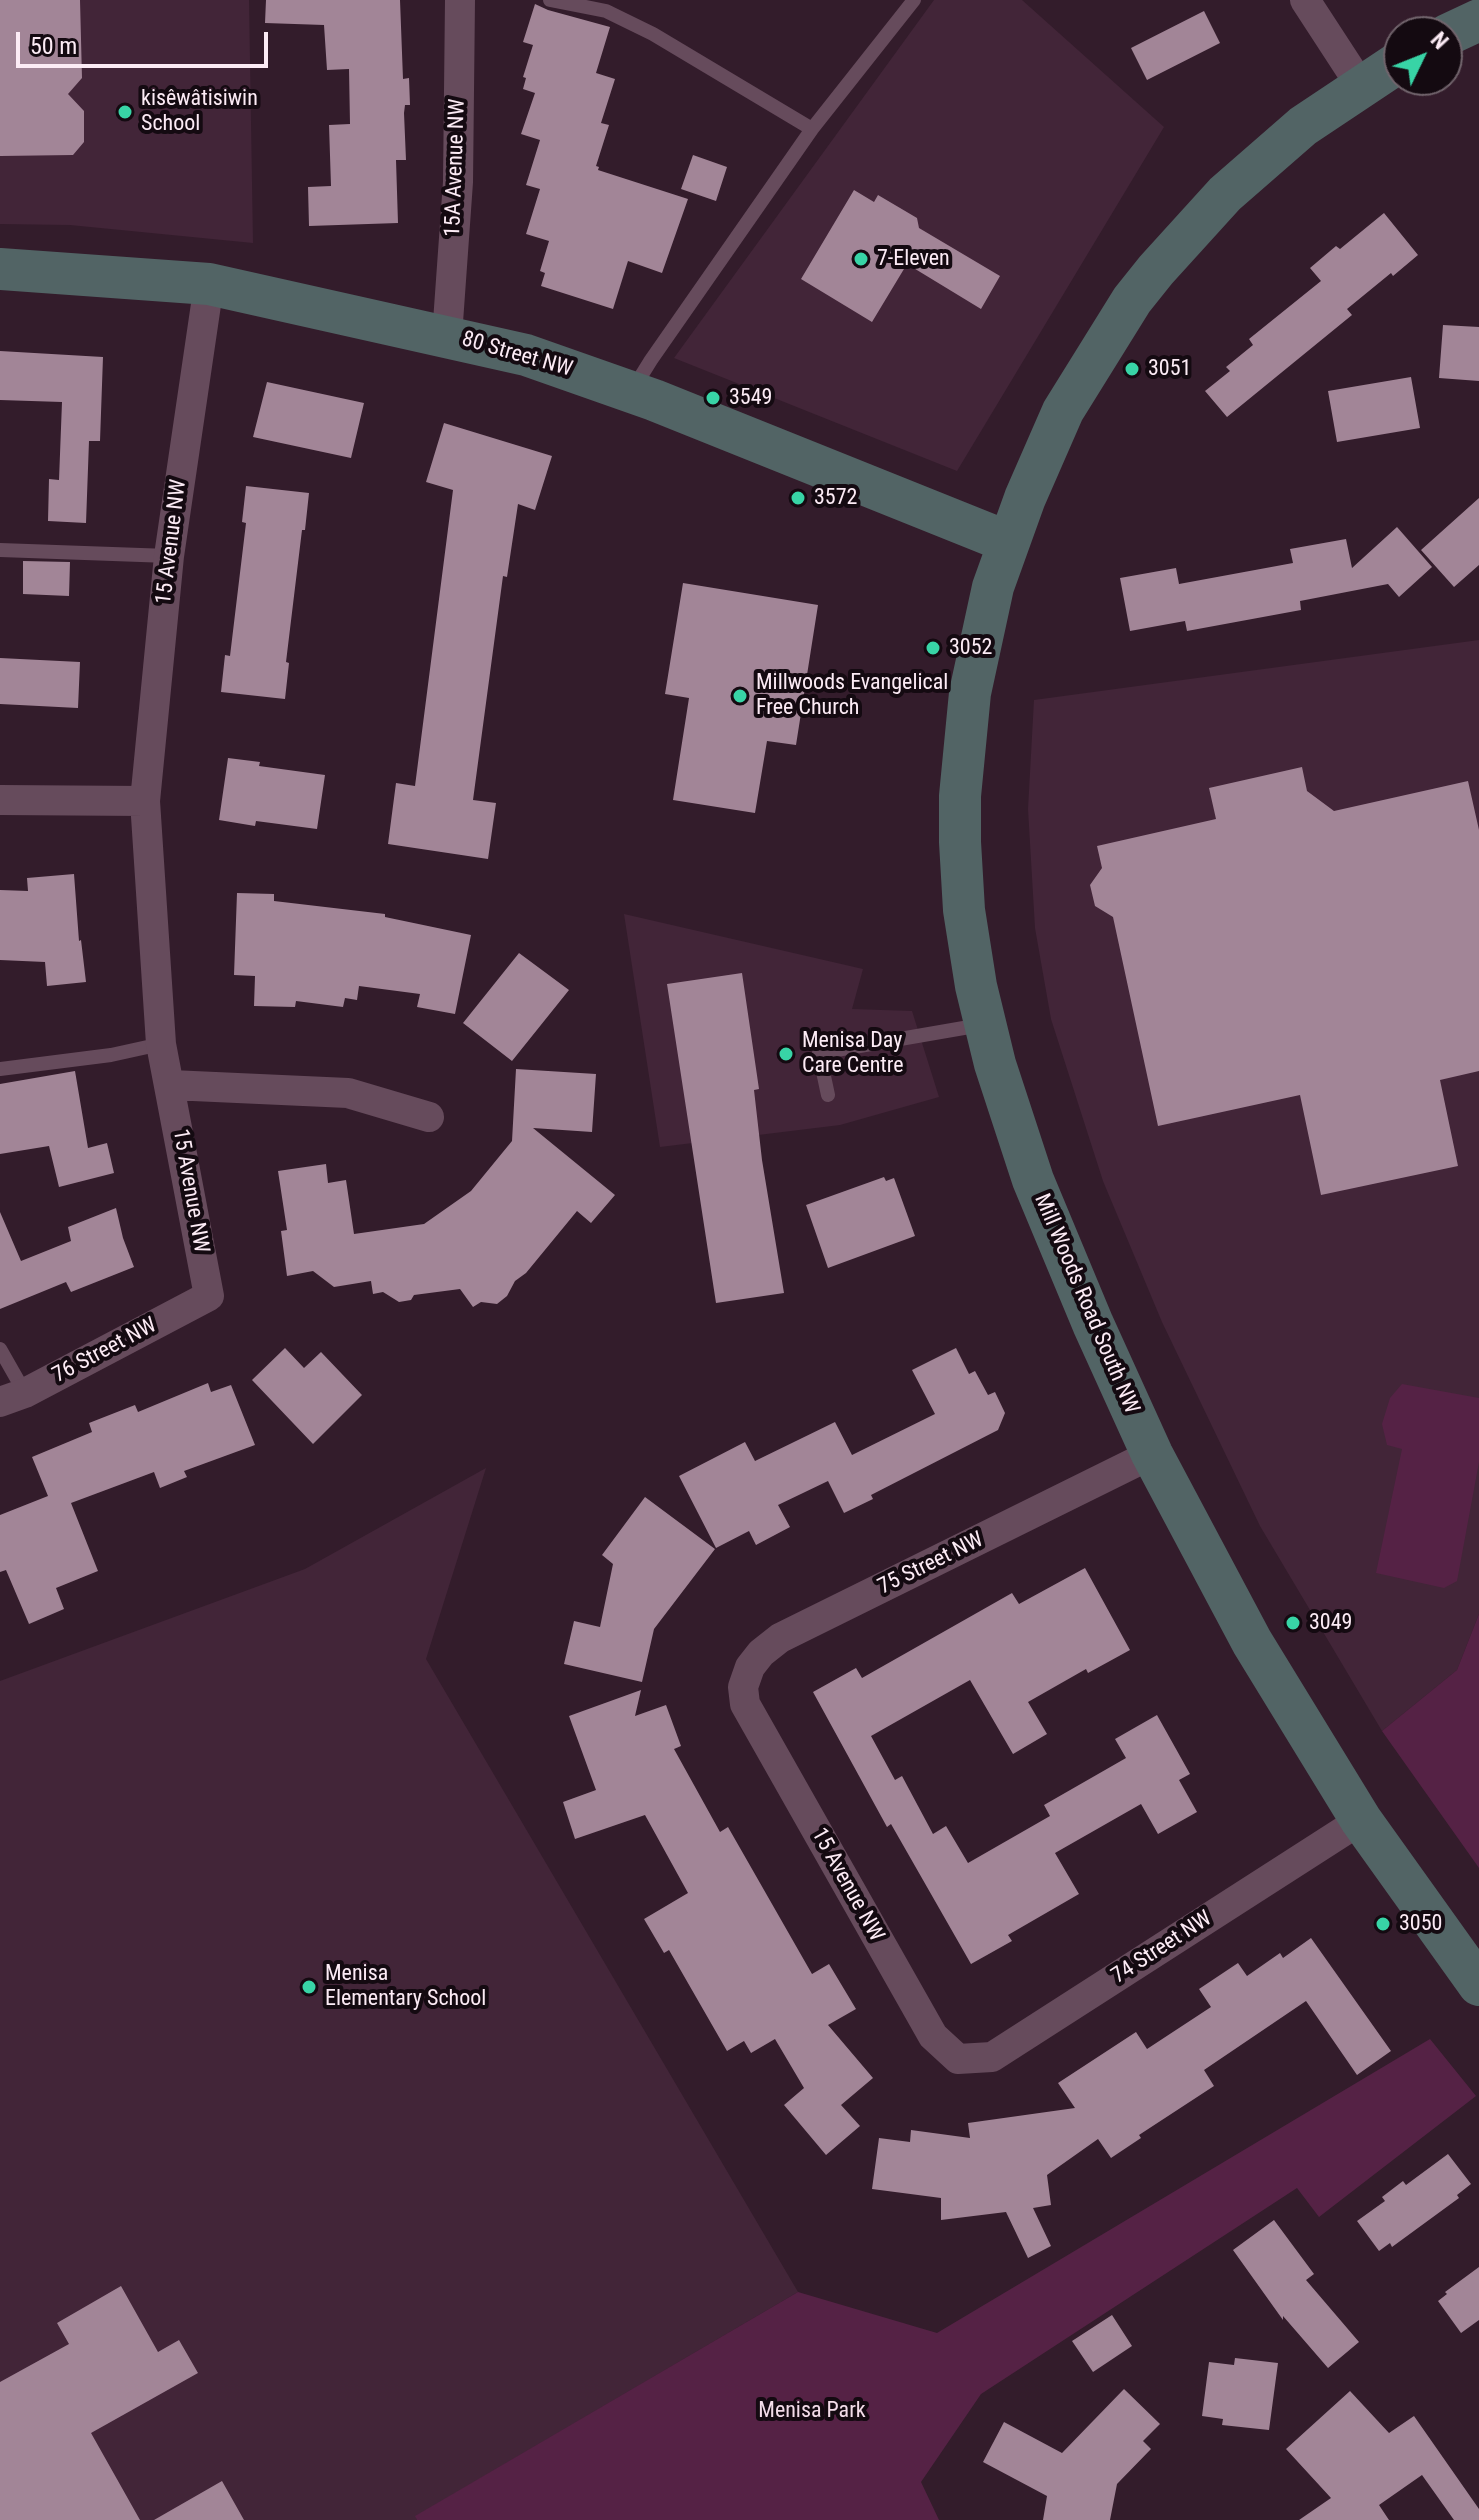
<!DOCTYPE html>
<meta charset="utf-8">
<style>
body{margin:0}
#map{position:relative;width:1479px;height:2520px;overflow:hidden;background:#331c2b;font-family:"Roboto Condensed",sans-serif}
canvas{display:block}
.north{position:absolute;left:1383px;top:16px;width:80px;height:80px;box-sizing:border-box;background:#140a11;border:2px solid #71646c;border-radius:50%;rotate:47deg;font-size:22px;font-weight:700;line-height:32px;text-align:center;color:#fcebf5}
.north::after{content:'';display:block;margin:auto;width:28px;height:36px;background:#38d4a6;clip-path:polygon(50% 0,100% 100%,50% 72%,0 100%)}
.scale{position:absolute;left:16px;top:32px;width:252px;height:36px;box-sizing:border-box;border:4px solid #fcebf5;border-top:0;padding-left:10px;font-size:24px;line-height:28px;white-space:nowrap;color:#fcebf5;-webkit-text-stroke:6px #140a11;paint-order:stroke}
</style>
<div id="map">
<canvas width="1479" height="2520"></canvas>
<div class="north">N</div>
<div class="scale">50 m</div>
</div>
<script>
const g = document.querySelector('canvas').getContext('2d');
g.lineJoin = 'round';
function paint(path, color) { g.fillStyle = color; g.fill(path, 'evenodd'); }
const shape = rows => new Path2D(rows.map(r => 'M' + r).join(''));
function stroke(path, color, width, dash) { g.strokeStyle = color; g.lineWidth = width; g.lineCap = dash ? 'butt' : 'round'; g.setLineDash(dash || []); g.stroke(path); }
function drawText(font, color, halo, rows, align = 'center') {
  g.font = font + ' "Roboto Condensed",sans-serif'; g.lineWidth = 8; g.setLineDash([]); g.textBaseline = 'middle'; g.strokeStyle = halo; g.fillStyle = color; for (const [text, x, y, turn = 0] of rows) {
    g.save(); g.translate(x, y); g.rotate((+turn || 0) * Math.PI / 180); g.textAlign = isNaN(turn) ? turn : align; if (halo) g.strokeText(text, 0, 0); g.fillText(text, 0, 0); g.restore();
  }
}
paint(shape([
 [0,0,249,0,253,243,70,225,0,224],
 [934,0,1022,0,1164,127,957,471,674,358],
 [1479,640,1479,1614,1457,1670,1382,1731,1260,1526,1162,1322,1103,1181,1051,1019,1035,928,1028,809,1034,700],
 [624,914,863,969,852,1009,912,1011,939,1097,840,1125,660,1147],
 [486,1468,426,1659,798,2292,416,2516,417,2520,0,2520,0,1681,305,1569]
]), '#422538');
paint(shape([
 [1402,1384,1479,1398,1479,1462,1457,1581,1444,1588,1376,1573,1402,1449,1387,1445,1382,1424,1390,1398],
 [1479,1614,1479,1868,1382,1731,1457,1670],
 [1430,2039,1476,2096,1319,2217,1297,2188,981,2394,921,2482,939,2520,417,2520,415,2516,798,2292,937,2333]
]), '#552245');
paint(shape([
 [0,0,80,0,82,78,68,94,84,111,84,142,73,155,0,156],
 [266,0,400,0,403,79,409,78,410,105,405,105,404,113,406,160,396,160,398,223,309,226,308,187,331,186,329,125,350,124,349,69,327,70,324,25,265,23],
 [535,4,548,10,610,27,596,73,615,79,601,123,609,125,596,166,599,167,598,170,688,199,662,273,628,261,613,309,541,286,545,273,540,271,549,241,526,234,540,189,526,185,540,140,521,134,535,93,523,89,526,78,523,77,533,45,523,42],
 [1204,11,1220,43,1147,80,1131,48],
 [693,155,727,167,716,201,681,189],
 [854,190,874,202,878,195,917,218,919,228,1000,276,981,309,907,264,872,322,801,279],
 [1384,213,1418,255,1393,276,1391,273,1347,309,1352,315,1227,417,1205,391,1230,371,1226,367,1253,345,1249,339,1321,281,1310,268,1336,246,1340,249],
 [1443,325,1479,327,1479,381,1439,378],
 [0,351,103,357,100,441,89,441,86,523,48,521,49,479,59,480,62,402,0,400],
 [1411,377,1420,428,1337,442,1328,391],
 [267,382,364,403,351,458,253,437],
 [444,423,552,456,535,510,518,504,507,577,503,576,473,800,496,803,488,859,388,844,396,783,415,786,453,490,426,482],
 [246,486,309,493,305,530,302,530,286,662,289,663,285,699,221,692,225,655,230,656,246,523,242,522],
 [1479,498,1479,565,1454,587,1421,550],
 [1397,527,1432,567,1399,597,1388,584,1300,601,1301,610,1187,631,1185,621,1130,631,1120,578,1176,568,1179,584,1293,563,1290,549,1346,539,1352,568],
 [23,561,70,562,69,596,23,594],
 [683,583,818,605,796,745,767,741,755,813,673,800,689,698,665,694],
 [0,658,80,662,78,708,0,704],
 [228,758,260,762,259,766,325,775,317,829,256,821,255,826,219,820],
 [1302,767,1307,791,1334,811,1468,781,1479,830,1479,1071,1440,1080,1458,1166,1321,1195,1300,1095,1158,1126,1113,917,1095,906,1090,885,1102,868,1097,846,1216,819,1209,788],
 [74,874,79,941,81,940,86,982,47,986,45,962,0,960,0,890,28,891,27,878],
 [237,893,274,894,274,901,385,914,385,917,471,935,455,1014,417,1007,420,994,359,986,357,1000,345,998,343,1007,296,1001,295,1007,254,1006,255,976,234,975],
 [519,953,569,990,512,1061,463,1023],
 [742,973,759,1089,754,1090,762,1160,784,1293,716,1303,667,984],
 [516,1069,596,1074,592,1132,533,1128,615,1195,591,1223,577,1211,526,1273,515,1281,507,1296,497,1304,481,1302,473,1307,460,1289,414,1295,411,1300,399,1302,383,1292,373,1294,371,1281,334,1287,313,1271,287,1276,281,1231,287,1230,278,1171,326,1164,328,1183,346,1180,354,1234,424,1224,471,1191,512,1141],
 [75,1071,88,1148,107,1143,114,1173,59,1187,49,1146,0,1154,0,1084],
 [884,1177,886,1181,894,1178,915,1236,828,1268,806,1205],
 [116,1208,123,1238,134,1267,71,1292,66,1282,0,1309,0,1212,21,1261,71,1241,68,1227],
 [285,1348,304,1368,321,1352,362,1395,313,1444,252,1380],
 [956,1348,969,1374,975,1371,988,1395,995,1392,1005,1413,998,1430,871,1495,873,1499,844,1513,828,1481,778,1505,790,1527,756,1545,749,1531,716,1548,679,1476,745,1442,755,1461,835,1422,852,1455,935,1414,912,1370],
 [208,1383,211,1392,231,1385,255,1445,184,1471,187,1477,160,1488,154,1472,71,1503,98,1571,56,1588,64,1609,29,1624,6,1570,0,1572,0,1515,48,1496,32,1457,92,1432,89,1423,135,1405,138,1412],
 [645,1497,715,1549,654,1629,642,1682,564,1664,574,1621,600,1627,613,1564,602,1555],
 [1085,1568,1130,1650,1088,1673,1086,1669,1028,1702,1047,1734,1013,1754,970,1680,871,1736,895,1780,902,1776,933,1834,946,1826,968,1863,1050,1816,1044,1805,1126,1758,1115,1739,1157,1715,1190,1774,1179,1780,1197,1812,1158,1834,1141,1804,1055,1853,1079,1894,1008,1935,1012,1941,971,1964,891,1824,887,1827,813,1692,856,1668,862,1678,1012,1593,1019,1604],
 [641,1690,635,1716,666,1705,681,1746,674,1749,720,1832,728,1827,812,1974,829,1964,856,2009,828,2025,873,2078,841,2105,860,2126,826,2155,784,2105,804,2088,775,2039,751,2053,744,2041,727,2051,669,1950,664,1953,644,1919,688,1893,645,1815,575,1839,563,1802,596,1790,569,1716],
 [1311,1938,1391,2051,1357,2075,1306,2001,1204,2070,1214,2086,1139,2135,1141,2138,1111,2158,1098,2139,1047,2175,1051,2205,1033,2208,1051,2246,1028,2258,1006,2212,941,2220,941,2198,872,2189,879,2138,910,2142,911,2130,970,2138,968,2123,1075,2108,1058,2083,1136,2032,1147,2049,1211,2007,1199,1989,1238,1963,1247,1976,1280,1953,1283,1958],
 [1448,2154,1471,2184,1457,2195,1459,2198,1392,2247,1390,2243,1379,2251,1357,2221,1385,2201,1382,2197,1403,2181,1406,2185],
 [1274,2220,1314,2274,1306,2280,1359,2342,1328,2368,1283,2316,1283,2320,1233,2250],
 [1479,2267,1479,2320,1461,2333,1438,2301,1447,2294,1445,2292],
 [121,2286,158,2352,179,2340,198,2373,91,2433,140,2520,0,2520,0,2382,69,2344,57,2323],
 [1112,2315,1132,2346,1093,2372,1072,2341],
 [1235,2358,1278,2363,1269,2430,1222,2425,1223,2419,1202,2416,1209,2362,1234,2365],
 [1124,2389,1160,2424,1143,2441,1151,2449,1117,2484,1110,2520,1043,2520,1047,2496,983,2462,1004,2422,1062,2453],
 [1350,2391,1389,2433,1414,2416,1479,2509,1479,2520,1454,2520,1422,2475,1379,2505,1389,2520,1299,2520,1331,2498,1286,2449],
 [222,2481,244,2520,154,2520]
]), '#a28597');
stroke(shape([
 [550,0,606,11,653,34,812,129,914,0],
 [633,389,651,360,812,129],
 [0,550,169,556],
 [0,1069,111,1055,161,1044],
 [828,1095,819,1053,981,1025],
 [0,1349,25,1393]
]), '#664b5c', 14);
stroke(shape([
 [1305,0,1361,86],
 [447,336,458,182,460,0],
 [0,800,145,801],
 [171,1085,348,1093,429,1117],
 [0,1402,25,1393,209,1296,161,1044,145,801,169,556,209,284],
 [1152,1454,780,1638,761,1653,750,1667,743,1687,745,1704,933,2036,958,2059,992,2057,1361,1820]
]), '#664b5c', 30);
stroke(shape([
 [1447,35,1479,20],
 [1399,62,1303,126,1225,194,1156,270,1132,300,1063,411,1025,498,993,587,970,693,960,796,960,842,964,910,976,986,995,1064,1033,1180,1093,1324,1152,1454,1252,1642,1361,1820,1479,1985],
 [0,269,209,284,526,355,654,400,1008,542]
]), '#526465', 42);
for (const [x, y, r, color] of [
 [125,112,8,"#38d4a6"],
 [861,259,8,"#38d4a6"],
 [1132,369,8,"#38d4a6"],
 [713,398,8,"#38d4a6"],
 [798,498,8,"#38d4a6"],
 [933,648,8,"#38d4a6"],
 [740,696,8,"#38d4a6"],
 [786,1054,8,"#38d4a6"],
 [1293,1623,8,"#38d4a6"],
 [1383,1924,8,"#38d4a6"],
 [309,1987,8,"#38d4a6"]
]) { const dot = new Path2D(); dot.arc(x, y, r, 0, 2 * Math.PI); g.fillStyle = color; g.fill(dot); stroke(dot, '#140a11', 3); }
drawText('22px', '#fcebf5', '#140a11', [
 ["kisêwâtisiwin",141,99],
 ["School",141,124],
 ["7-Eleven",877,259],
 ["3051",1148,369],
 ["3549",729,398],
 ["3572",814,498],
 ["3052",949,648],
 ["Millwoods Evangelical",756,683],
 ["Free Church",756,708],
 ["Menisa Day",802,1041],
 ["Care Centre",802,1066],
 ["3049",1309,1623],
 ["3050",1399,1924],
 ["Menisa",325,1974],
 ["Elementary School",325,1999]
], 'left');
drawText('22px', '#fcebf5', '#140a11', [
 ["15A Avenue NW",456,168,-88],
 ["80 Street NW",517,355,16],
 ["15 Avenue NW",172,542,-83],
 ["15 Avenue NW",190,1191,80],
 ["Mill Woods Road South NW",1086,1304,67],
 ["76 Street NW",105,1351,-28],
 ["75 Street NW",931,1564,-26],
 ["15 Avenue NW",847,1885,61],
 ["74 Street NW",1162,1948,-33]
]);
drawText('22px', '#f3dce9', '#140a11', [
 ["Menisa Park",812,2411]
]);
</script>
